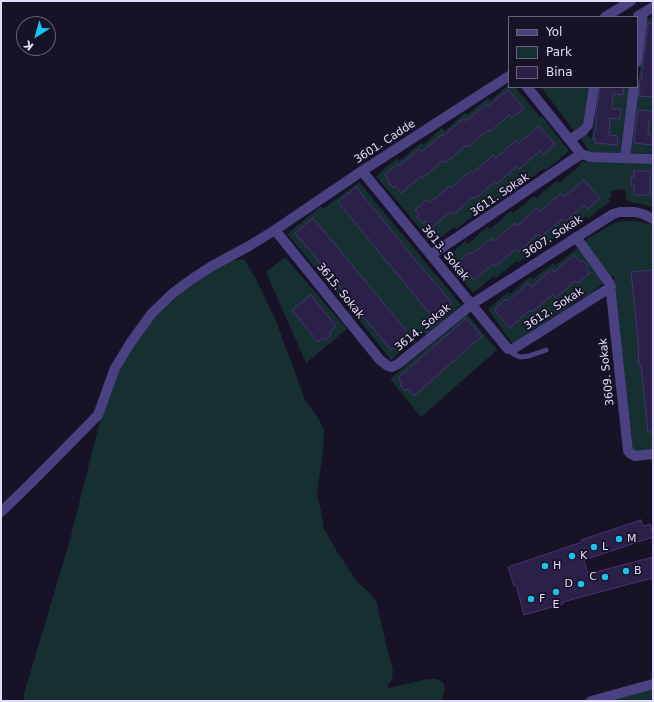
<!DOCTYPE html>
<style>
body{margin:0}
#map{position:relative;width:654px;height:702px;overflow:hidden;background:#181227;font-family:"DejaVu Sans",sans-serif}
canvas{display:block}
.frame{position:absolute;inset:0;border:2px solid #e2dbfc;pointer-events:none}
.legend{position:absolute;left:508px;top:16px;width:130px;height:72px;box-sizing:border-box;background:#181227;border:1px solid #69627c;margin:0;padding:5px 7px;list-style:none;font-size:12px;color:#e2dbfc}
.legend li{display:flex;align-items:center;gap:8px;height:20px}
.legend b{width:20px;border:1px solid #69627c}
.north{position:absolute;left:16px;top:16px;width:40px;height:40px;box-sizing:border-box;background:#181227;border:1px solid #69627c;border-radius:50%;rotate:217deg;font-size:11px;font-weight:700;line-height:16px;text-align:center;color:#e2dbfc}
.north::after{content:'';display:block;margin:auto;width:14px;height:18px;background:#17c4ec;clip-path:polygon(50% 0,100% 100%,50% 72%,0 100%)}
</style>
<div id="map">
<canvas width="654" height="702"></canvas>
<div class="frame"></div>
<ul class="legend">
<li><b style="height:5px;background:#494182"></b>Yol</li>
<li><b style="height:11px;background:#162f31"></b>Park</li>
<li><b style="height:11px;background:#2b2047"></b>Bina</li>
</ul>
<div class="north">K</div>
</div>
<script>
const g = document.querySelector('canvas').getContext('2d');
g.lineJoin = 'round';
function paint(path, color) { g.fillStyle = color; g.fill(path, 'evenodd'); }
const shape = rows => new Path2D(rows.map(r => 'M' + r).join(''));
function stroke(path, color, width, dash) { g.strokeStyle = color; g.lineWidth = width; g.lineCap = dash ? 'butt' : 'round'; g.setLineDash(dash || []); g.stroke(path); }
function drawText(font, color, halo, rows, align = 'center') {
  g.font = font + ' "DejaVu Sans",sans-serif'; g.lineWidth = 3.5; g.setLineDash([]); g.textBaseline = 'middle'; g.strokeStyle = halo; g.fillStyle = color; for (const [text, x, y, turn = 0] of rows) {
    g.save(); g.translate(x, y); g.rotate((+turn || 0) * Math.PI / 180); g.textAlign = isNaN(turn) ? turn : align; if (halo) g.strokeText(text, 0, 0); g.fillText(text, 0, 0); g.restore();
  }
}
paint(shape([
 [653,16,653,153,629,153,646,21],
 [509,84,509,87,515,87,540,117,542,116,569,151,546,170,544,168,525,183,522,181,501,199,499,198,478,214,477,212,456,230,454,227,433,244,376,176,397,158,399,161,421,143,423,145,442,128,445,131,465,113,467,115,488,98,491,100],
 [541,87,550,87,552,88,554,87,590,87,584,125,579,131,574,131],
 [599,87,630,87,622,153,590,152,580,138,584,133,592,138],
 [588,161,653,163,653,207,627,201,625,189,611,191,611,198,608,199,610,201,588,219,586,216,565,233,562,231,542,248,540,245,518,263,516,261,496,278,494,276,473,293,445,259,465,241,468,244,488,226,490,229,511,211,513,213,534,196,536,198,556,181,559,183,580,166,579,163],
 [359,182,461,305,426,335,423,331,391,360,359,320,287,234,321,206,323,209],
 [635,221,650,224,653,227,653,449,633,452,614,276,611,278,587,246,586,242,587,239,616,222],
 [577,248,605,282,584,299,582,297,560,314,559,312,538,328,536,327,513,345,488,309,508,292,510,294,530,277,533,279,553,263,556,265],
 [285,257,347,329,306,363,266,272],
 [244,259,255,277,276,321,305,400,316,414,324,429,323,451,317,495,321,511,324,529,338,553,358,583,369,592,377,603,387,648,393,670,392,680,387,686,389,688,428,679,436,679,443,682,445,689,442,701,24,701,24,694,69,543,100,421,112,384,126,358,153,318,171,299,227,261],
 [467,314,497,350,421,417,390,379],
 [653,689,653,701,607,701]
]), '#162f31');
const building = shape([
 [648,23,653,23,653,94,652,94,652,97,639,96,640,88,639,80,641,80,648,23],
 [600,87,624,87,623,95,613,94,612,109,621,109,620,119,610,118,609,135,618,136,617,145,595,143,595,139,593,139,594,131,596,131,596,113,600,87],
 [508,90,524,108,512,118,509,115,490,132,488,130,468,147,466,145,446,163,443,160,423,178,421,176,401,193,395,186,393,188,387,181,389,180,385,175,397,164,399,166,419,149,422,152,442,134,443,136,464,118,466,121,486,104,488,106,508,90],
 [638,110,653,111,653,120,649,120,648,135,653,135,653,145,634,143,635,139,634,139,638,110],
 [539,126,555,144,543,155,540,151,519,169,517,166,497,184,495,182,475,199,473,197,453,215,450,212,431,228,425,221,423,223,417,217,419,215,415,210,427,200,430,203,449,186,451,188,471,171,473,173,493,155,496,158,516,140,518,144,539,126],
 [634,171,650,171,650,195,634,195,634,185,631,185,631,177,634,177,634,171],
 [584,180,600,198,588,209,584,205,565,222,562,219,541,237,538,234,518,252,516,249,495,266,493,264,474,280,468,273,466,275,460,268,462,267,458,262,470,252,472,254,492,238,494,241,515,223,517,226,537,208,540,212,561,193,564,197,584,180],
 [356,187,401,242,400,242,452,303,445,309,446,312,440,317,438,315,434,319,338,202,356,187],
 [313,218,409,334,402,340,403,343,397,348,395,346,391,350,346,296,347,295,295,233,313,218],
 [574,255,580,262,582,260,588,266,586,268,590,273,578,283,575,281,556,298,553,294,532,312,530,310,510,328,494,310,506,299,508,301,528,283,531,287,552,269,554,272,574,255],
 [653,270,653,432,648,432,641,365,639,365,638,349,639,349,631,272,653,270],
 [311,295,336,326,329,333,331,335,325,340,323,338,318,342,292,310,311,295],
 [466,318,482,336,414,396,407,389,405,391,400,385,402,383,398,378,466,318],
 [641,520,643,526,650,524,653,534,653,537,584,560,588,574,653,557,653,578,588,595,563,602,563,604,524,615,516,585,514,586,508,567,582,542,581,540,641,520]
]);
paint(building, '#2b2047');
stroke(building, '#453471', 1);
stroke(shape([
 [509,349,513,354,520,357,529,356,546,350]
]), '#494182', 5);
stroke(shape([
 [638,16,653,7],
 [605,17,631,1],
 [637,62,643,13],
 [527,87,581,154],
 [570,140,584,130,588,125,594,87],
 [581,154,591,157,653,159],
 [625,158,634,87],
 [362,171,508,349,513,349,611,287],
 [275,230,380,360,388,366,392,367,398,364,472,304,613,214,620,212,635,212,643,214,653,219],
 [576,237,610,284,628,451,631,454,635,456,653,454],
 [431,255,581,154],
 [1,512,31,483,98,415,115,368,131,342,152,313,173,293,192,279,212,266,249,246,275,230,362,171,509,76],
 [591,701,653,684]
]), '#494182', 10);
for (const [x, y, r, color] of [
 [619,539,4,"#17c4ec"],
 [594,547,4,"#17c4ec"],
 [572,556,4,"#17c4ec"],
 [545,566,4,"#17c4ec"],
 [626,571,4,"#17c4ec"],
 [605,577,4,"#17c4ec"],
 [581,584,4,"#17c4ec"],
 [556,592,4,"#17c4ec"],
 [531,599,4,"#17c4ec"]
]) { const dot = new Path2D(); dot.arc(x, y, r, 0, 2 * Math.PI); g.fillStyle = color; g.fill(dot); stroke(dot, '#181227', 1.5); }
drawText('11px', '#e2dbfc', '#181227', [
 ["3601. Cadde",385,142,-33],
 ["3611. Sokak",500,195,-34],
 ["3607. Sokak",553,237,-33],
 ["3613. Sokak",445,253,51],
 ["3615. Sokak",340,291,51],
 ["3612. Sokak",554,309,-33],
 ["3614. Sokak",423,328,-39],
 ["3609. Sokak",607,372,-96]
]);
drawText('11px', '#e2dbfc', '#181227', [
 ["M",627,539],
 ["L",602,547],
 ["K",580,556],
 ["H",553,566],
 ["B",634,571],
 ["C",597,577,"right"],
 ["D",573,584,"right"],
 ["F",539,599],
 ["E",556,605,"center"]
], 'left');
</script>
